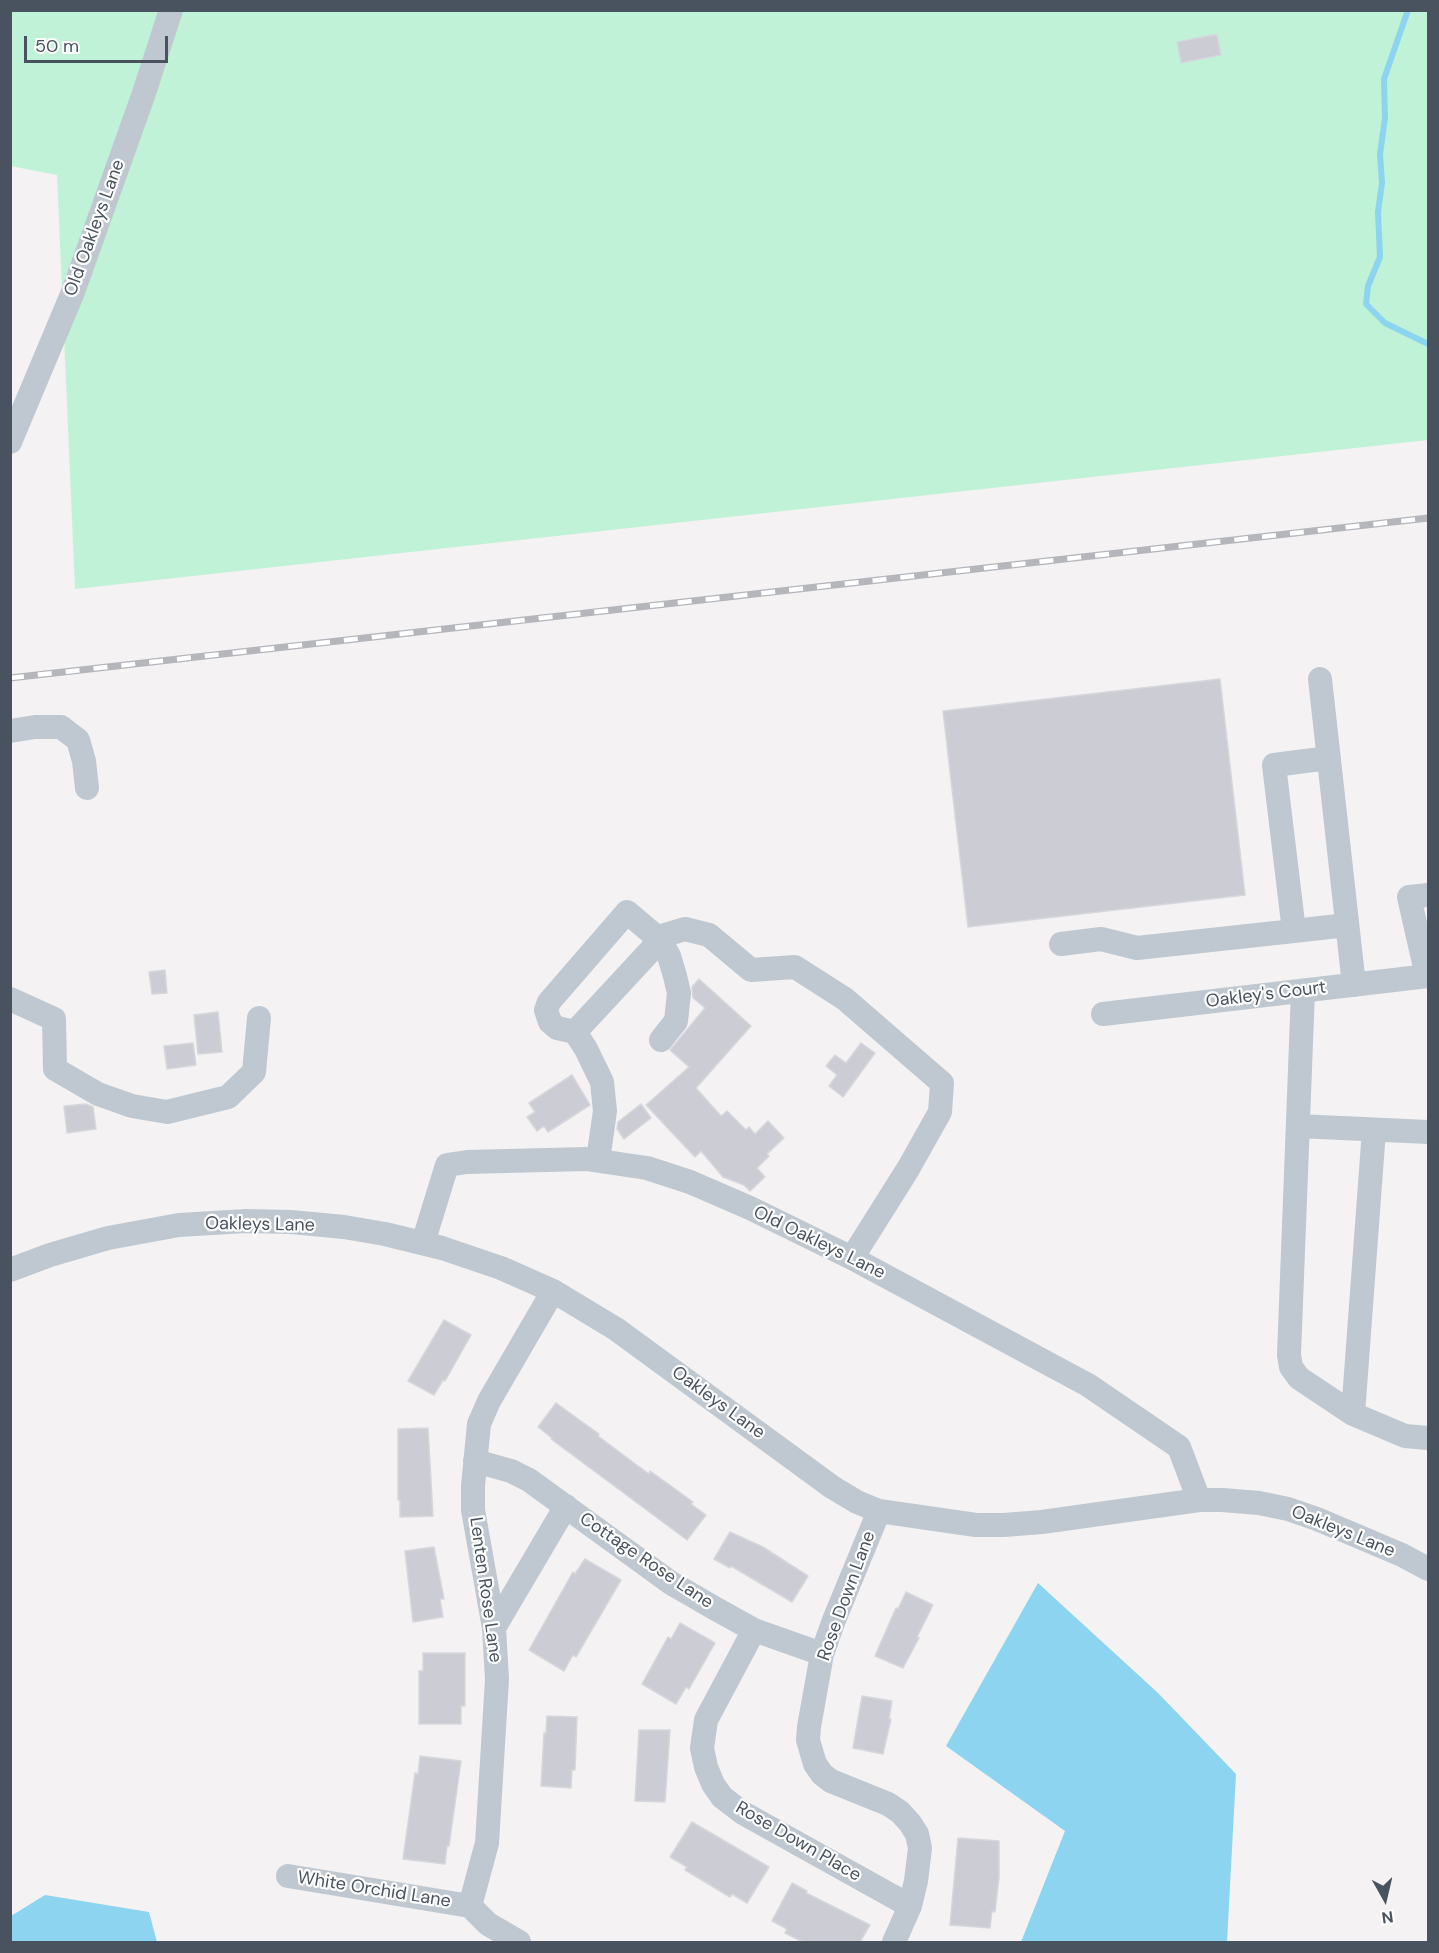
<!DOCTYPE html>
<style>
body{margin:0}
#map{position:relative;width:1439px;height:1953px;overflow:hidden;background:#f4f2f2;font-family:"DM Sans",sans-serif}
canvas{display:block}
.frame{position:absolute;inset:0;border:12px solid #495360;pointer-events:none}
.north{position:absolute;left:1355px;top:1869px;width:60px;height:60px;-webkit-text-stroke:4px #fff;paint-order:stroke;rotate:172deg;font-size:16px;font-weight:700;line-height:24px;text-align:center;color:#495360}
.north::after{content:'';display:block;margin:auto;width:21px;height:27px;background:#495360;clip-path:polygon(50% 0,100% 100%,50% 72%,0 100%)}
.scale{position:absolute;left:24px;top:36px;width:144px;height:27px;box-sizing:border-box;border:3px solid #495360;border-top:0;padding-left:8px;font-size:18px;line-height:21px;white-space:nowrap;color:#495360;-webkit-text-stroke:4px #fff;paint-order:stroke}
</style>
<div id="map">
<canvas width="1439" height="1953"></canvas>
<div class="frame"></div>
<div class="north">N</div>
<div class="scale">50 m</div>
</div>
<script>
const g = document.querySelector('canvas').getContext('2d');
g.lineJoin = 'round';
function paint(path, color) { g.fillStyle = color; g.fill(path, 'evenodd'); }
const shape = rows => new Path2D(rows.map(r => 'M' + r).join(''));
function stroke(path, color, width, dash) { g.strokeStyle = color; g.lineWidth = width; g.lineCap = dash ? 'butt' : 'round'; g.setLineDash(dash || []); g.stroke(path); }
function drawText(font, color, halo, rows, align = 'center') {
  g.font = font + ' "DM Sans",sans-serif'; g.lineWidth = 4.5; g.setLineDash([]); g.textBaseline = 'middle'; g.strokeStyle = halo; g.fillStyle = color; for (const [text, x, y, turn = 0] of rows) {
    g.save(); g.translate(x, y); g.rotate((+turn || 0) * Math.PI / 180); g.textAlign = isNaN(turn) ? turn : align; if (halo) g.strokeText(text, 0, 0); g.fillText(text, 0, 0); g.restore();
  }
}
paint(shape([
 [10,11,1428,11,1428,440,75,589,57,175,11,166]
]), '#c0f2d7');
paint(shape([
 [1038,1583,1158,1693,1236,1774,1227,1942,1021,1942,1065,1831,946,1746],
 [45,1895,149,1912,157,1942,11,1942,11,1916]
]), '#8cd4f0');
stroke(shape([
 [1408,10,1384,79,1385,118,1380,154,1382,183,1378,212,1380,257,1368,286,1366,304,1385,323,1428,344]
]), '#8cd4f0', 6);
const building = shape([
 [1212,35,1217,35,1221,55,1181,63,1177,42,1212,35],
 [1220,679,1245,895,968,927,943,711,1220,679],
 [165,970,167,993,152,994,149,972,165,970],
 [699,979,751,1026,696,1088,721,1116,727,1111,746,1130,749,1127,755,1134,768,1121,784,1138,767,1154,769,1156,757,1168,765,1177,750,1191,744,1185,723,1177,701,1151,695,1157,646,1105,689,1067,670,1050,705,1008,693,998,692,987,699,979],
 [218,1012,222,1052,198,1054,194,1015,218,1012],
 [193,1043,196,1065,167,1069,164,1046,193,1043],
 [861,1043,875,1053,843,1097,829,1086,837,1075,826,1066,835,1055,846,1063,861,1043],
 [572,1075,590,1105,548,1132,544,1126,537,1131,527,1117,535,1112,529,1103,572,1075],
 [86,1104,93,1107,96,1129,67,1133,64,1106,86,1104],
 [641,1104,651,1118,624,1139,617,1129,618,1122,641,1104],
 [444,1320,471,1335,445,1381,443,1380,434,1395,408,1381,444,1320],
 [556,1403,599,1434,598,1436,634,1463,649,1474,650,1471,678,1491,693,1502,691,1504,706,1515,687,1540,551,1439,552,1438,538,1427,556,1403],
 [428,1428,433,1516,400,1517,400,1500,398,1500,398,1429,428,1428],
 [730,1532,763,1547,808,1576,792,1602,731,1566,730,1568,714,1559,730,1532],
 [434,1547,444,1599,440,1599,443,1617,413,1622,405,1551,434,1547],
 [585,1559,621,1580,576,1657,573,1655,564,1671,529,1650,573,1572,575,1574,585,1559],
 [906,1592,933,1605,917,1637,919,1638,903,1668,875,1656,896,1608,898,1609,906,1592],
 [680,1623,715,1643,689,1689,686,1687,676,1704,642,1684,668,1637,671,1639,680,1623],
 [423,1653,465,1653,465,1706,461,1706,461,1724,419,1724,419,1671,423,1671,423,1653],
 [862,1696,892,1701,889,1719,891,1719,883,1754,853,1748,862,1696],
 [547,1716,577,1717,575,1770,572,1770,571,1788,541,1786,544,1733,546,1733,547,1716],
 [639,1730,670,1730,665,1802,635,1801,639,1730],
 [420,1756,461,1761,449,1846,447,1846,445,1864,403,1859,415,1773,418,1774,420,1756],
 [692,1822,769,1867,747,1903,732,1894,730,1897,685,1870,687,1867,670,1857,692,1822],
 [958,1838,999,1841,999,1877,995,1912,992,1911,990,1928,950,1925,958,1838],
 [792,1883,807,1891,806,1893,870,1925,860,1942,803,1942,785,1933,787,1929,772,1921,792,1883]
]);
paint(building, '#cccdd4');
stroke(building, '#d6d7dd', 1.5);
stroke(shape([
 [10,442,73,292,143,96,171,10],
 [1320,679,1354,985],
 [10,731,35,727,61,727,78,740,84,761,87,788],
 [1294,931,1347,925],
 [1061,944,1101,939,1137,948,1294,931,1274,765,1329,758],
 [1427,976,1409,897,1428,895],
 [1303,991,1289,1355,1291,1367,1299,1378,1353,1414,1405,1436,1428,1438],
 [10,999,54,1019,55,1069,98,1094,132,1106,167,1112,228,1097,254,1072,259,1018],
 [1103,1014,1428,976],
 [575,1032,665,935,685,929,709,935,751,970,795,967,845,999,942,1083,940,1112,908,1169,852,1258],
 [1298,1126,1428,1132],
 [598,1160,605,1111,602,1082,586,1049,575,1032,557,1028,550,1022,546,1010,549,1002,627,912,660,940,669,956,675,976,679,993,676,1021,661,1040],
 [423,1243,447,1165,467,1162,586,1159,647,1168,690,1182,750,1208,852,1258,1088,1385,1179,1447,1199,1500],
 [10,1270,50,1255,108,1238,179,1225,246,1221,291,1222,344,1227,385,1234,442,1248,501,1268,553,1291,616,1329,832,1487,857,1502,879,1511,976,1525,1004,1525,1042,1522,1199,1500,1222,1500,1259,1503,1288,1509,1317,1519,1402,1555,1428,1569],
 [1353,1414,1374,1130],
 [475,1461,511,1471,529,1480,671,1583,716,1609,754,1630,822,1654],
 [879,1511,834,1620,822,1654,809,1727,808,1740,815,1764,822,1774,831,1781,888,1804,900,1812,910,1823,917,1834,920,1848,916,1881,910,1906,894,1942],
 [494,1628,566,1506],
 [754,1630,706,1720,702,1748,706,1767,713,1784,722,1797,743,1813,910,1906],
 [288,1876,470,1906,488,1924,519,1942],
 [470,1906,487,1843,497,1679,494,1628,473,1510,473,1486,479,1424,489,1401,553,1291]
]), '#bfc8d1', 24);
const rail = shape([
 [10,678,1428,518]
]);
stroke(rail, '#b4b6bc', 7);
stroke(rail, '#fff', 4.5, [14]);
drawText('18px', '#495360', '#fff', [
 ["Old Oakleys Lane",95,228,-70],
 ["Oakley's Court",1266,995,-7],
 ["Oakleys Lane",260,1225,1],
 ["Old Oakleys Lane",819,1243,26],
 ["Oakleys Lane",718,1403,36],
 ["Oakleys Lane",1343,1532,22],
 ["Cottage Rose Lane",646,1561,34],
 ["Lenten Rose Lane",485,1590,82],
 ["Rose Down Lane",847,1596,-70],
 ["Rose Down Place",798,1842,30],
 ["White Orchid Lane",374,1890,9]
]);
</script>
